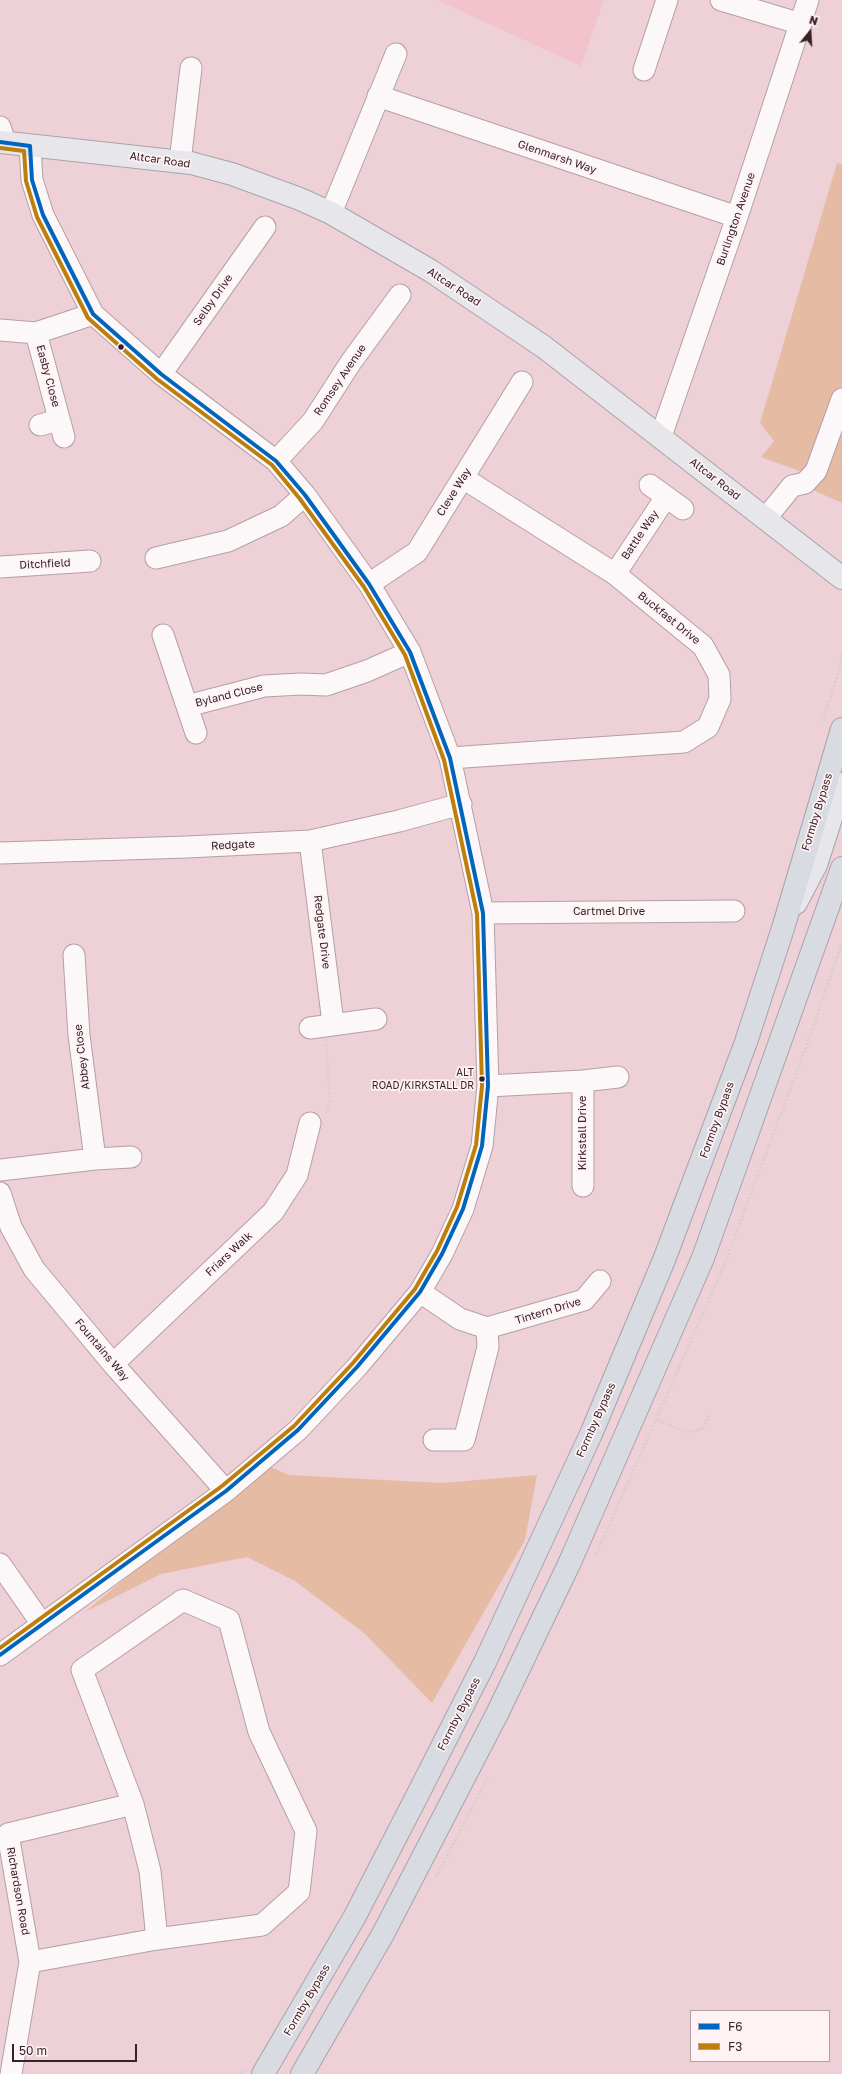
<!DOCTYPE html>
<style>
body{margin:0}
#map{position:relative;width:842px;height:2074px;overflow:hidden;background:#eed0d7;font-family:"Golos Text",sans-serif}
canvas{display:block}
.legend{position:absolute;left:690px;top:2010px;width:140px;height:52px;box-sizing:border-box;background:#fef2f4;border:1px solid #ae9fa2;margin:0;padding:5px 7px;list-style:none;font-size:12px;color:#372227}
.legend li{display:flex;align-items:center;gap:8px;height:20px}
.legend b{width:20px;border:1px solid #ae9fa2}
.north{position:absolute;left:790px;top:12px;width:40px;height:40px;-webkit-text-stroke:3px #fef2f4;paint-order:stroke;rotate:18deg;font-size:11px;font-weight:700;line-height:16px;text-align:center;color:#372227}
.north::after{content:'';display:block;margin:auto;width:14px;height:18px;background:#372227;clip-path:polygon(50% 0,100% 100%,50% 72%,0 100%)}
.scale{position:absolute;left:12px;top:2044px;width:125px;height:18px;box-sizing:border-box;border:2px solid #372227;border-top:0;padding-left:5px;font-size:12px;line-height:14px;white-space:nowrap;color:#372227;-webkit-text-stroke:3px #fef2f4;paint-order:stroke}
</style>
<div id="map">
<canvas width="842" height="2074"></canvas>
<ul class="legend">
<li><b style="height:5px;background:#0065bd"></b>F6</li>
<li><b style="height:5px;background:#bd7e0c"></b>F3</li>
</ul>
<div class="north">N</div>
<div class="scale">50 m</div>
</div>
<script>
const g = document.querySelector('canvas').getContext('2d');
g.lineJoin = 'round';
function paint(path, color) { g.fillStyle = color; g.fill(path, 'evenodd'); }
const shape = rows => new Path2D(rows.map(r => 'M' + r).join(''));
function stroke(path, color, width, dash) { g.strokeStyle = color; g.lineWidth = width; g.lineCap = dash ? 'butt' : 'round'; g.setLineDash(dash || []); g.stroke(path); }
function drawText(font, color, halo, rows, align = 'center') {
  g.font = font + ' "Golos Text",sans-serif'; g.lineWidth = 3.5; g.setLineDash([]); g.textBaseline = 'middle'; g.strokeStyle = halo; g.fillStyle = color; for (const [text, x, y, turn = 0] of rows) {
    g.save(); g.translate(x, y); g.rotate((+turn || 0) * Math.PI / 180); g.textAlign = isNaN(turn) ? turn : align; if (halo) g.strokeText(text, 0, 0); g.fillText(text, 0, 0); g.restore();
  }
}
paint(shape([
 [437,0,604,0,581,66]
]), '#f2c2cd');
paint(shape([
 [837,163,842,164,842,503,811,489,816,477,761,457,774,441,760,423],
 [263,1464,289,1475,441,1483,537,1475,525,1540,432,1703,364,1633,295,1581,247,1557,161,1574,85,1612]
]), '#e5bba4');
const minor = shape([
 [721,0,801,24],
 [644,70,667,0],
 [378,96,737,217],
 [0,127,5,142],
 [180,162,191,68],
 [331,213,396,54],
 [0,330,36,333,93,314],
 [36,333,64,437],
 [161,374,265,227],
 [40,425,59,420],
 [661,436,737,217,808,0],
 [276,461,313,421,351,362,400,295],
 [650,485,683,509],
 [766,518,792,486,805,483,816,471,842,399],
 [156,558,228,541,281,516,305,495],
 [0,567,90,561],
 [615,574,666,497],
 [369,584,417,552,522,382],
 [163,635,196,733],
 [187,706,264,686,301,684,326,685,367,671,410,652],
 [450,758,684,742,708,727,720,699,719,675,703,646,615,574,463,478],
 [310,841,333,1023],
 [0,853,187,847,310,841,399,821,461,804],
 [483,913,734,911],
 [74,955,79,1035,95,1159],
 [310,1028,376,1019],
 [583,1081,583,1186],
 [488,1086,583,1081,618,1077],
 [0,1170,95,1159,131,1157],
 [0,1193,11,1227,34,1269,113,1364,226,1491],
 [420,1292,460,1319,487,1328,488,1347,464,1440,434,1440],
 [487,1328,584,1300,600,1281],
 [113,1364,273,1212,297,1175,310,1123],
 [0,1564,42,1624],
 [0,1655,226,1491,298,1430,357,1367,420,1292,442,1254,463,1209,482,1146,488,1086,483,913,450,758,410,652,369,584,305,495,276,461,161,374,93,314,43,215,32,180,30,146],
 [30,1962,157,1939,262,1925,299,1892,306,1831,259,1732,229,1620,183,1600,82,1670,133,1804,150,1871,157,1939],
 [11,2074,30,1962,8,1834,133,1804]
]);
const major = shape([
 [0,142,191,163,232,174,300,199,331,213,431,271,544,347,842,578],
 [796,903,816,865,842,784]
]);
const highway = shape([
 [263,2074,354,1918,417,1796,485,1662,591,1434,664,1260,746,1042,784,925,842,729],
 [302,2074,383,1934,497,1714,570,1562,703,1258,842,868]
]);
stroke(minor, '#b69fa4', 23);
stroke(major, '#a9a2ac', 24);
stroke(highway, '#a9a2ac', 24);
stroke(shape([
 [823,721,841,664,842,653],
 [325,1112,327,1112,330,1099,326,1044],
 [655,1419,686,1432,703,1429,710,1413],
 [596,1555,723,1268,805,1050,842,943],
 [436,1877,488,1777],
 [240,2074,244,2068]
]), '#d6cdcf', 2.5, [2, 2]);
stroke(minor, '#fcf8f9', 21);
stroke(major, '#e6e6eb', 22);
stroke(highway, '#d8dbe2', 22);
stroke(shape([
 [0,142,30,146,32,180,43,215,93,314,161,374,276,461,305,495,369,584,410,652,450,758,483,913,488,1086,482,1146,463,1209,442,1254,420,1292,357,1367,298,1430,226,1491,0,1655]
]), '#0065bd', 4);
stroke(shape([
 [0,148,24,151,26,181,37,217,88,318,157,379,272,465,300,499,364,587,405,655,444,760,477,914,482,1086,476,1145,457,1207,437,1251,415,1289,353,1363,294,1426,222,1486,0,1648]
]), '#bd7e0c', 4);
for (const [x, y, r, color] of [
 [121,347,3.5,"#372227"],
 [482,1079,3.5,"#372227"]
]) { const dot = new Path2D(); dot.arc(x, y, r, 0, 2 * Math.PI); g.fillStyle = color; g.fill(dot); stroke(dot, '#fef2f4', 1.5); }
drawText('10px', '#372227', '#fef2f4', [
 ["ALT",474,1073],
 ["ROAD/KIRKSTALL DR",474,1086]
], 'right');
drawText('11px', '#372227', '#fef2f4', [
 ["Glenmarsh Way",557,157,19],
 ["Altcar Road",160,160,8],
 ["Burlington Avenue",736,219,-71],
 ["Altcar Road",454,287,33],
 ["Selby Drive",213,300,-55],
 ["Easby Close",48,376,75],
 ["Romsey Avenue",340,380,-56],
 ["Altcar Road",715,479,38],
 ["Cleve Way",454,492,-58],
 ["Battle Way",640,535,-56],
 ["Ditchfield",45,564,-3],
 ["Buckfast Drive",669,618,39],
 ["Byland Close",229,695,-14],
 ["Formby Bypass",817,812,-73],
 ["Redgate",233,845,-3],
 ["Cartmel Drive",609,912],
 ["Redgate Drive",322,932,83],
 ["Abbey Close",82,1057,-97],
 ["Formby Bypass",717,1120,-70],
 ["Kirkstall Drive",583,1133,-90],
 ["Friars Walk",229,1254,-43],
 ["Tintern Drive",548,1311,-17],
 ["Fountains Way",102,1350,50],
 ["Formby Bypass",596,1420,-66],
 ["Formby Bypass",459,1714,-63],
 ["Richardson Road",18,1891,80],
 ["Formby Bypass",307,2000,-60]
]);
</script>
